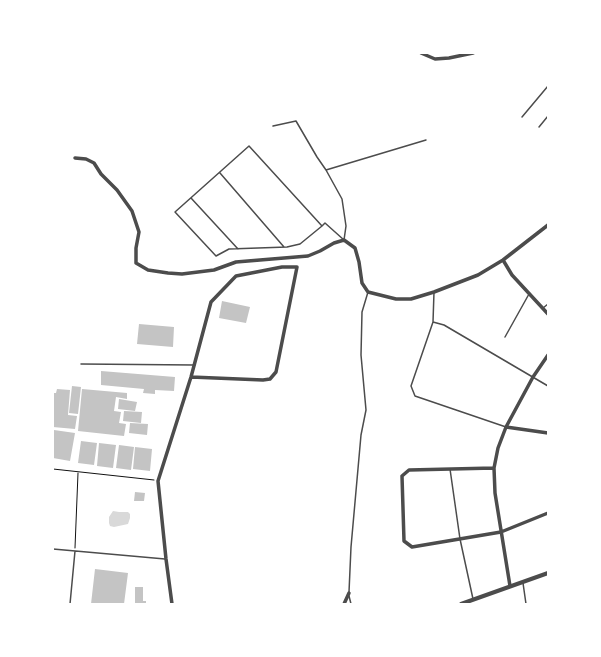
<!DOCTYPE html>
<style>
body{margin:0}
#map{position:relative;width:601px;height:657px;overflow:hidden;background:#fff;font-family:"IBM Plex Sans",sans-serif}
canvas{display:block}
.frame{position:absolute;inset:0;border:54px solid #fff;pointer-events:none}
</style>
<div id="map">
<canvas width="601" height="657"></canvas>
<div class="frame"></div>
</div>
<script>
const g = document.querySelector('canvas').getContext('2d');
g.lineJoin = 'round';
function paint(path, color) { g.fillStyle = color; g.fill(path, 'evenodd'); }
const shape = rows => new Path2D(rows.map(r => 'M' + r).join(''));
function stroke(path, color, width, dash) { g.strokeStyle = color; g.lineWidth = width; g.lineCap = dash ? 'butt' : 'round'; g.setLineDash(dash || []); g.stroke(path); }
paint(shape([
 [113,511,119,512,128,512,130,514,130,518,128,524,114,527,110,526,109,523,109,517]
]), '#d9d9d9');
paint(shape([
 [222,301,250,307,246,323,219,318],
 [139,324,174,327,173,347,137,344],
 [101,371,175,377,174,391,155,390,155,394,143,393,144,389,101,385],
 [72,386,81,387,78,414,69,413],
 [57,389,70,390,68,415,77,416,75,429,53,427,53,393,56,393],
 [82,389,127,393,127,399,116,397,114,411,121,412,119,423,126,424,124,436,78,431],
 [119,399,137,402,135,411,118,409],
 [124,411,142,412,141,423,123,421],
 [130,423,148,424,147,435,129,433],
 [54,430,75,433,70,461,53,458],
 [81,441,97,443,94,465,78,463],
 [99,443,116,445,113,468,97,466],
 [119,445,134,447,131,470,116,468],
 [135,447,152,449,150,471,133,469],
 [135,492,145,493,144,501,134,501],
 [95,569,128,573,124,604,91,604],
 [135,587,143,587,143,601,146,601,146,604,135,604]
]), '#c4c4c4');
stroke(shape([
 [53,469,154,480],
 [75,548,78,473]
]), '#111', 1);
stroke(shape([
 [522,117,548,86],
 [273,126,296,121,317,157,326,170],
 [539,127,548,116],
 [220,173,284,247],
 [191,198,238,249],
 [322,226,249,146,175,212,216,256,229,249,287,247,300,244,322,226,325,223,344,240],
 [344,240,346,226,342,199,326,170,426,140],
 [434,292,433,322,411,386,415,396,506,427],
 [543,308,548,304],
 [433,322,444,325,548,386],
 [505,337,529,294],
 [81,364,194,365],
 [450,469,460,539,473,599],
 [53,549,165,559],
 [523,583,526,604],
 [349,592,351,547,361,435,366,410,361,355,362,312,368,292],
 [349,596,351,604],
 [70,604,75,551]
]), '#4c4c4c', 1.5);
stroke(shape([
 [421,53,435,59,449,58,473,53],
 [75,158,86,159,94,163,101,174,117,190,132,211,139,232,136,248,136,263,148,270,168,273,182,274,214,270,236,262,308,256,320,251,334,243,344,240,355,248,359,262,362,283,368,292,396,299,411,299,434,292,478,275,503,260,548,225],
 [503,260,512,275,548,314],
 [506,427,548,433],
 [494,468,409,470,402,476,404,541,412,547,501,532,548,513],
 [510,586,495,493,494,468,498,448,506,427,533,377,548,355],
 [172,604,166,559,158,481,191,377,211,302,236,276,282,267,297,267,276,372,270,379,263,380,191,377],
 [344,604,349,593]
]), '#4c4c4c', 3.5);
stroke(shape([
 [461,604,548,573]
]), '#4c4c4c', 4);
</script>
